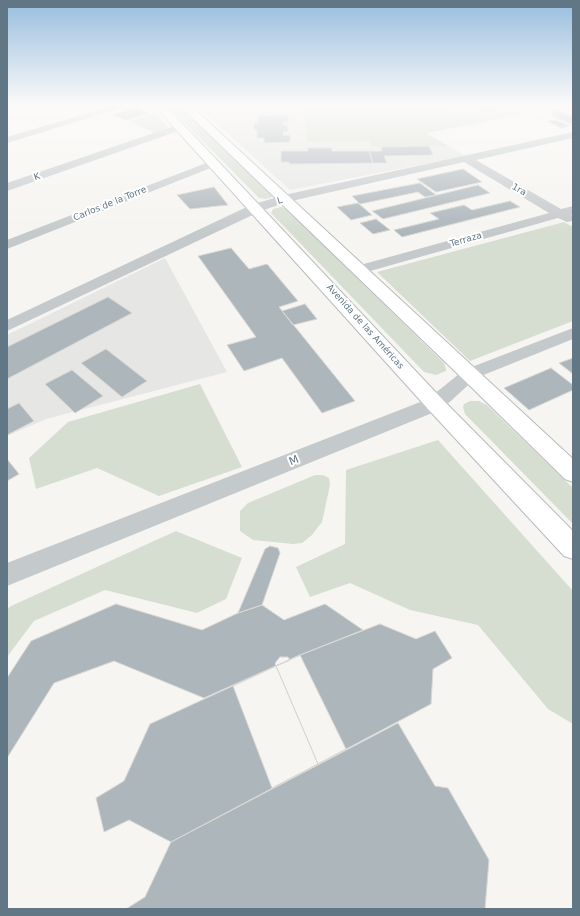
<!DOCTYPE html>
<meta charset="utf-8">
<style>
body{margin:0}
#map{position:relative;width:580px;height:916px;overflow:hidden;background:#f6f5f1;font-family:"DejaVu Sans",sans-serif}
canvas{display:block}
.frame{position:absolute;inset:0;border:8px solid #617785;pointer-events:none}
</style>
<div id="map">
<canvas width="580" height="916"></canvas>
<div class="frame"></div>
</div>
<script>
const g = document.querySelector('canvas').getContext('2d');
g.lineJoin = 'round';
function paint(path, color) { g.fillStyle = color; g.fill(path, 'evenodd'); }
const shape = rows => new Path2D(rows.map(r => 'M' + r).join(''));
function stroke(path, color, width, dash) { g.strokeStyle = color; g.lineWidth = width; g.lineCap = dash ? 'butt' : 'round'; g.setLineDash(dash || []); g.stroke(path); }
function drawText(font, color, halo, rows, align = 'center') {
  g.font = font + ' "DejaVu Sans",sans-serif'; g.lineWidth = 4; g.setLineDash([]); g.textBaseline = 'middle'; g.strokeStyle = halo; g.fillStyle = color; for (const [text, x, y, turn = 0] of rows) {
    g.save(); g.translate(x, y); g.rotate((+turn || 0) * Math.PI / 180); g.textAlign = isNaN(turn) ? turn : align; if (halo) g.strokeText(text, 0, 0); g.fillText(text, 0, 0); g.restore();
  }
}
paint(shape([
 [195,104,569,104,426,133,466,156,290,190],
 [165,258,227,372,46,419,7,436,7,335]
]), '#e6e7e5');
paint(shape([
 [166,104,179,104,273,195,272,197,266,199,259,198],
 [365,107,442,107,445,112,533,112,426,133,448,146,371,147,369,141,307,142,304,111,366,110],
 [155,112,169,128,154,133,130,121],
 [281,207,287,209,444,363,446,369,446,371,436,375,424,372,271,213,273,209],
 [564,222,573,227,573,321,470,361,377,272],
 [200,384,242,467,159,496,97,468,36,489,29,458,68,422],
 [470,401,479,401,487,405,573,488,573,524,465,414,463,407,464,404],
 [438,440,573,591,573,724,548,709,478,625,410,610,350,583,310,597,296,567,345,544,346,470],
 [315,475,323,475,329,478,330,485,322,522,312,535,302,543,293,544,253,540,240,531,240,511,248,503],
 [176,531,242,558,226,599,197,613,105,590,34,621,7,657,7,609,11,606]
]), '#d6ded2');
const building = shape([
 [299,104,369,104,370,105,324,106,324,105,299,104],
 [446,104,514,105,518,109,492,109,494,111,483,111,481,109,464,109,463,108,455,108,453,105,446,104],
 [136,107,149,113,126,120,113,115,136,107],
 [559,110,573,117,573,125,550,115,554,114,550,112,559,110],
 [276,115,288,115,288,122,283,122,283,125,287,125,288,132,283,132,283,135,290,135,290,142,264,143,264,138,257,138,257,130,254,130,254,123,258,123,258,116,276,115],
 [556,120,570,126,561,128,547,121,556,120],
 [429,146,433,155,384,156,387,163,373,163,369,151,382,151,381,147,429,146],
 [308,148,331,148,332,151,369,151,373,163,289,164,289,162,281,162,281,151,308,151,308,148],
 [463,169,482,182,436,192,417,179,463,169],
 [420,183,436,195,425,197,418,192,360,204,352,196,420,183],
 [478,185,490,193,383,219,372,211,478,185],
 [214,187,228,205,190,209,177,195,214,187],
 [510,201,520,207,402,237,394,230,439,219,430,213,464,205,472,210,510,201],
 [358,203,372,215,351,220,337,207,358,203],
 [376,219,390,230,373,234,360,223,376,219],
 [231,248,249,269,267,264,298,301,279,307,355,401,322,413,282,358,244,371,227,345,256,337,198,256,231,248],
 [108,297,132,313,7,379,7,347,108,297],
 [305,304,317,319,293,325,282,311,305,304],
 [106,349,147,381,122,397,81,363,106,349],
 [573,358,573,374,559,363,573,358],
 [551,368,573,385,573,390,529,410,504,388,551,368],
 [72,370,103,396,75,413,45,384,72,370],
 [19,403,34,421,7,435,7,409,19,403],
 [7,459,19,474,7,481,7,459],
 [270,546,278,548,280,553,262,605,238,613,265,549,270,546],
 [116,604,202,630,238,613,262,605,284,620,325,604,363,630,300,655,204,698,114,661,54,683,7,758,7,678,31,641,116,604],
 [380,624,416,639,435,631,452,658,433,669,431,704,171,842,129,820,104,832,96,798,124,781,150,724,300,655,380,624],
 [300,655,346,749,318,764,276,666,300,655],
 [280,657,288,657,290,660,276,666,275,663,280,657],
 [276,666,318,764,272,788,233,686,276,666],
 [398,723,435,786,448,788,489,860,485,909,126,909,145,897,171,842,398,723]
]);
paint(building, '#adb6bb');
stroke(building, '#d7d7d4', 1);
const major = shape([
 [153,104,164,104,442,399,573,531,573,559,564,556,428,409,153,104],
 [178,104,189,104,573,459,573,482,565,479,463,379,178,104]
]);
stroke(major, '#b7bcbf', 2);
paint(shape([
 [7,104,23,104,7,110,7,104],
 [118,104,134,104,7,143,7,137,118,104],
 [180,124,184,125,185,127,184,129,7,191,7,183,180,124],
 [573,132,573,138,476,160,561,209,573,206,573,214,571,215,573,217,572,221,567,222,558,218,363,273,358,274,353,273,351,270,353,267,549,213,464,162,287,202,261,211,7,331,7,320,251,205,284,195,573,132],
 [214,160,218,161,220,163,218,165,7,249,7,240,214,160],
 [573,328,573,339,476,378,442,409,7,586,7,563,428,399,464,370,573,328]
]), '#c4c9cb');
paint(major, '#fff');
const sky = g.createLinearGradient(0, 0, 0, 233);
sky.addColorStop(0, '#97bdde');
sky.addColorStop(0.45, '#fbfaf9');
sky.addColorStop(1, '#fbfaf900');
g.fillStyle = sky;
g.fillRect(0, 0, 580, 233);
drawText('9px', '#617785', '#fff', [
 ["K",37,177,-19],
 ["1ra",519,190,30],
 ["L",280,201,-17],
 ["Carlos de la Torre",110,204,-22],
 ["Terraza",466,240,-16],
 ["Avenida de las Américas",365,327,48]
]);
drawText('11px', '#617785', '#fff', [
 ["M",294,461,-22]
]);
</script>
